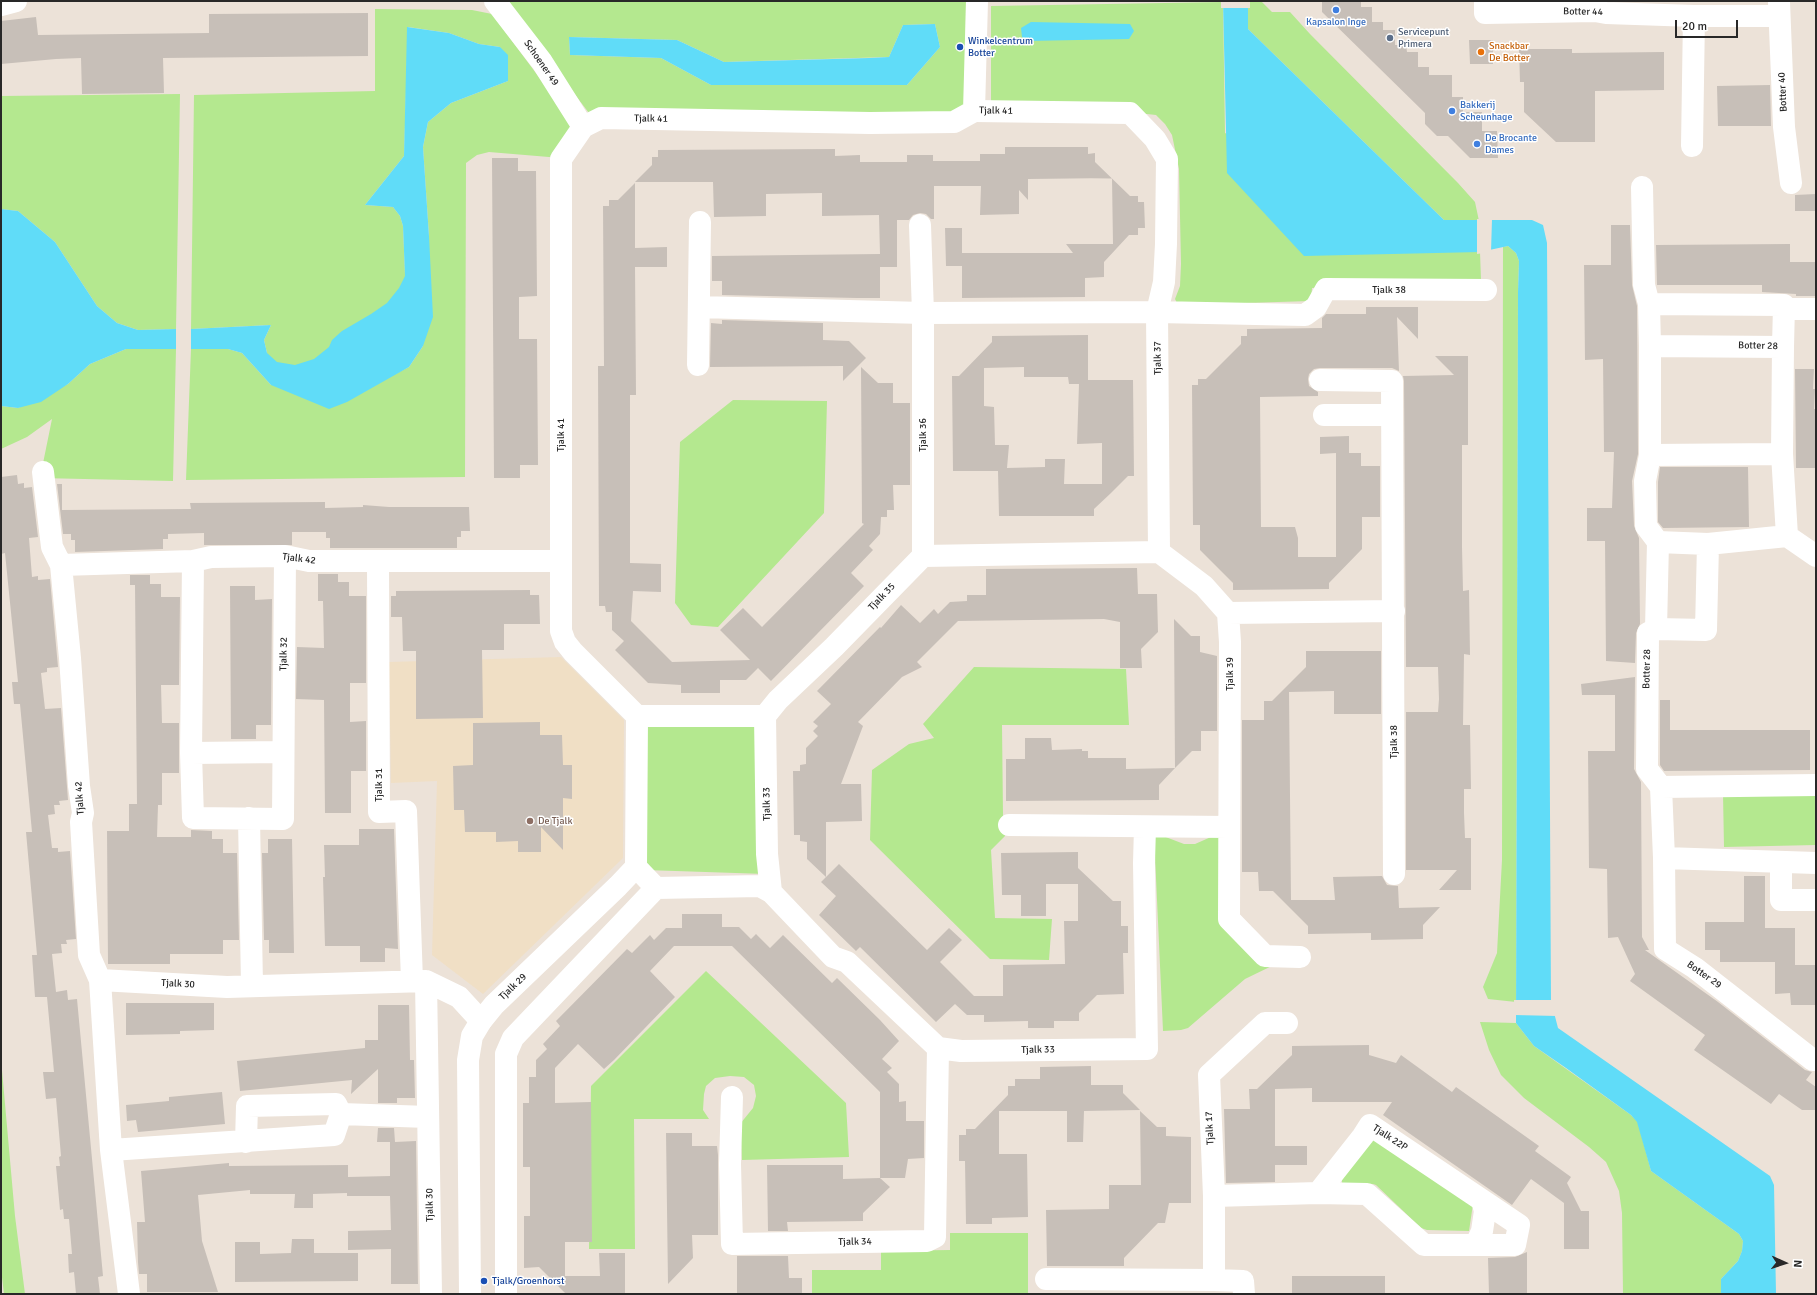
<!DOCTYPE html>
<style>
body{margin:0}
#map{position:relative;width:1817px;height:1295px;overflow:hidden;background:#ece2d8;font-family:Signika,sans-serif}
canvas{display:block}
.frame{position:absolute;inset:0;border:2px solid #282828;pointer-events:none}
.north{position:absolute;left:1765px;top:1243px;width:40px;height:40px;-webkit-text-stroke:3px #fff;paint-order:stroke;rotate:93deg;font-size:11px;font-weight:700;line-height:16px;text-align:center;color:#282828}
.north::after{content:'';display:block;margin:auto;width:14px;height:18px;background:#282828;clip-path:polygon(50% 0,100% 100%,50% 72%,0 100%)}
.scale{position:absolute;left:1675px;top:20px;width:63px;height:18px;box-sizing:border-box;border:2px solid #282828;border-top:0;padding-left:5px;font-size:12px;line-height:14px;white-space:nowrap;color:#282828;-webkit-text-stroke:3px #fff;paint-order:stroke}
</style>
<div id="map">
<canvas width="1817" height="1295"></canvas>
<div class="frame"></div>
<div class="north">N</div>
<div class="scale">20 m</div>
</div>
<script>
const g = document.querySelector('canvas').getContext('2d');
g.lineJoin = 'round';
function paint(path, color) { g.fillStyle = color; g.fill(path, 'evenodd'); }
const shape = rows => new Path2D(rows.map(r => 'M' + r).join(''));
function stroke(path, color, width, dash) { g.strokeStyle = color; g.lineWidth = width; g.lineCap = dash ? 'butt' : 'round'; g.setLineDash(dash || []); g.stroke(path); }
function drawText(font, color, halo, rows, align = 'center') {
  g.font = font + ' Signika,sans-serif'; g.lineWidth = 3; g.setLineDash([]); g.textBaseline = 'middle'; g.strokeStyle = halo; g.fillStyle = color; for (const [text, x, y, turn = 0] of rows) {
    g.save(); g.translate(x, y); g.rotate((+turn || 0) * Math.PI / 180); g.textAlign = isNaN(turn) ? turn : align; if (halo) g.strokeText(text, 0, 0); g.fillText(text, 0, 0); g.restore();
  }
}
paint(shape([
 [561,657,624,720,623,858,483,994,432,955,437,781,391,783,389,662]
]), '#f0dfc5');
paint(shape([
 [504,1,966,1,965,115,595,121],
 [935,24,940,47,907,85,711,85,661,58,570,55,569,37,677,40,724,62,889,57,903,25],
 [1261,1,1272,12,1290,12,1310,34,1458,183,1475,202,1479,221,1444,220,1248,29,1248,2],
 [1223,2,1225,133,1480,252,1481,280,1312,288,1311,301,1178,305,1175,299,1180,286,1181,264,1179,169,1172,135,1165,124,1156,115,1147,114,991,115,991,6],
 [375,9,472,10,492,14,579,131,561,158,489,152,477,155,466,163,465,477,186,480,191,349,228,349,242,353,271,385,395,374,409,367,423,346,429,236,423,147,428,122,451,103,508,81,500,47,479,44,449,33,408,27,404,156,365,205,393,207,400,216,403,226,405,274,411,282,347,374,266,363,267,353,264,340,271,325,191,329,194,95,375,91],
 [180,94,176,329,138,330,117,323,97,306,55,242,18,211,1,209,1,96],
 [1508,246,1516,253,1519,261,1518,292,1516,1002,1488,999,1483,987,1497,953,1502,860,1503,247],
 [126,349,176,349,173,481,40,478,52,419,27,437,1,449,1,406,18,408,68,384,90,364],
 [733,400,827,401,824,513,718,627,691,625,675,603,680,442],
 [974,667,1126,669,1129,725,1002,725,1003,816,1009,816,1005,836,991,850,995,918,1052,919,1049,960,990,959,870,840,872,770,909,744,934,738,923,724],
 [640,712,662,727,767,727,766,874,645,870],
 [1723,794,1816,795,1816,845,1724,847],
 [1154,834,1163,836,1184,844,1195,844,1211,837,1219,835,1230,921,1282,961,1245,979,1188,1028,1181,1030,1163,1031],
 [706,971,846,1103,849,1157,742,1160,740,1124,753,1108,756,1096,754,1085,744,1077,730,1076,715,1078,706,1086,704,1094,703,1110,709,1119,634,1119,635,1249,589,1249,591,1086],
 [1480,1022,1516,1023,1534,1046,1631,1115,1638,1122,1651,1171,1739,1234,1743,1241,1742,1251,1738,1261,1721,1279,1721,1294,1623,1294,1622,1213,1619,1191,1606,1162,1589,1147,1524,1098,1501,1075,1489,1050],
 [1,1059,15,1216,25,1294,4,1294,1,1269],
 [1374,1135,1473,1204,1469,1231,1427,1230,1421,1228,1376,1185,1373,1184,1344,1184,1342,1183,1342,1179],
 [950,1233,1028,1233,1028,1294,812,1294,812,1270,881,1270,881,1251,950,1250]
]), '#b4e88f');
paint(shape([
 [1223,1,1248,1,1248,29,1444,220,1532,220,1543,225,1547,243,1551,1001,1558,1028,1770,1176,1774,1185,1776,1294,1721,1294,1721,1279,1738,1261,1742,1251,1743,1241,1739,1234,1651,1171,1637,1122,1631,1115,1566,1068,1534,1046,1516,1023,1518,292,1519,261,1516,253,1508,246,1480,252,1304,256,1227,173],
 [1031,22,1130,24,1134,31,1129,39,1027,41,1022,37,1021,28],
 [935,24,940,47,907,85,711,85,661,58,570,55,569,37,677,40,724,62,869,58,889,57,903,25],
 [407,27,449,33,479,44,500,47,508,55,508,81,451,103,428,122,423,147,429,236,433,317,423,346,409,367,347,402,329,409,271,385,242,353,228,349,191,349,191,329,271,325,264,340,267,353,277,362,295,365,314,359,329,347,332,340,342,331,371,314,387,303,399,288,405,276,403,226,400,216,393,207,365,205,404,156],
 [1,209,18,211,55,242,97,306,117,323,138,330,176,329,176,349,126,349,90,364,68,384,41,402,18,408,1,406]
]), '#60dcf8');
paint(shape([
 [1221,1,1250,1,1250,8,1221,8],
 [1477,219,1492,219,1491,252,1477,254],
 [1514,1000,1553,1000,1557,1016,1514,1015]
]), '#ece2d8');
paint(shape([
 [1322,1,1361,1,1361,7,1372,7,1372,22,1383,22,1383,30,1395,30,1395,45,1406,45,1407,52,1418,52,1418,67,1429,67,1429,75,1452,75,1452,97,1463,97,1463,112,1482,112,1482,131,1497,131,1498,158,1470,158,1448,136,1437,136,1425,124,1425,113,1322,12],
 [368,13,368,56,163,58,164,93,82,94,81,58,56,59,1,64,1,21,36,17,38,35,209,33,209,14],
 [1469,40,1493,40,1493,64,1470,64],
 [1519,49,1572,49,1572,53,1664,52,1664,90,1595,91,1595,142,1556,142,1524,112,1524,82,1520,82],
 [1770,85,1771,126,1718,126,1717,86],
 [1005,147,1088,147,1088,154,1095,153,1095,162,1130,196,1138,196,1138,202,1144,202,1145,228,1138,228,1138,235,1129,235,1104,262,1104,277,1085,278,1085,297,962,298,962,266,946,266,945,228,962,228,962,253,1073,253,1066,244,1113,244,1112,178,1028,179,1028,200,1019,190,1019,214,980,215,981,186,934,186,934,219,931,219,926,214,920,213,913,215,909,220,897,220,897,267,880,267,880,298,857,298,722,295,722,281,712,281,712,256,880,254,879,215,822,216,822,193,766,194,766,216,714,217,713,182,635,182,652,165,652,157,658,157,658,150,835,149,835,156,860,155,860,162,907,162,907,155,933,155,933,161,980,161,980,154,1005,154],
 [492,158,518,158,518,171,536,171,537,296,519,297,519,339,537,339,538,465,520,465,520,478,494,478],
 [635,183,635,248,667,247,667,267,635,267,636,395,630,395,630,563,661,564,661,592,633,591,631,621,672,662,750,660,720,630,743,608,762,627,864,524,862,523,861,367,878,383,893,383,893,403,910,403,910,485,893,485,894,510,887,510,887,517,881,517,880,534,869,546,873,550,851,573,864,586,771,681,758,668,746,680,720,680,720,693,681,693,681,685,648,683,615,650,624,641,612,630,612,612,606,612,605,606,599,606,598,366,604,366,603,206,609,206,609,200,618,200],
 [1816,194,1816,211,1795,211,1795,195],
 [1611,225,1630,225,1632,285,1637,306,1638,454,1632,481,1634,526,1639,538,1640,624,1636,633,1635,663,1606,661,1605,541,1587,541,1587,508,1612,508,1614,452,1604,452,1603,359,1585,360,1584,265,1611,265],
 [1790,244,1790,262,1816,262,1816,296,1796,296,1796,294,1762,292,1762,285,1657,285,1656,245],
 [1366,307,1418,307,1418,339,1397,317,1399,371,1392,368,1320,368,1314,369,1309,374,1308,379,1309,386,1318,392,1318,396,1260,397,1261,527,1295,527,1298,538,1298,557,1336,557,1336,453,1320,454,1320,437,1349,436,1349,453,1361,453,1361,466,1380,466,1380,517,1362,517,1362,549,1329,583,1329,589,1233,590,1233,583,1200,550,1200,525,1193,525,1192,385,1198,385,1198,379,1206,379,1241,344,1241,336,1247,336,1247,329,1322,328,1322,318,1326,314,1366,314],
 [722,320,823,323,823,340,849,341,866,358,843,381,843,366,710,367,711,323,722,324],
 [1088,335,1088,380,1133,380,1134,476,1128,476,1111,493,1094,509,1094,516,999,516,998,471,953,471,952,376,959,376,992,342,992,336],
 [1024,367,1024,377,1068,377,1069,384,1079,384,1077,444,1102,443,1102,484,1064,484,1065,459,1045,459,1045,467,1007,468,1009,445,995,445,994,407,984,406,984,368],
 [1435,356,1468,356,1468,445,1462,445,1462,547,1463,591,1469,590,1470,655,1464,654,1463,725,1470,725,1471,789,1464,789,1464,813,1465,838,1471,838,1471,890,1439,890,1457,870,1406,870,1406,712,1438,712,1439,699,1438,667,1406,667,1404,381,1403,376,1454,375],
 [1795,369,1814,369,1813,389,1815,389,1814,409,1816,409,1816,468,1796,468],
 [1660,467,1748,467,1749,527,1663,528,1658,522,1658,482],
 [17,475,18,484,24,483,24,488,32,487,38,537,29,538,32,577,38,576,38,580,50,579,58,667,47,668,47,672,41,673,45,709,61,708,68,800,59,801,60,805,54,805,55,814,48,815,52,848,58,848,58,852,70,851,76,939,66,940,67,944,61,944,62,953,52,954,56,992,67,990,68,1000,77,999,103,1276,98,1277,100,1294,76,1294,74,1272,69,1273,68,1254,72,1254,69,1219,64,1219,63,1209,60,1210,56,1166,60,1166,59,1157,61,1156,56,1098,46,1099,43,1072,54,1072,47,997,35,997,32,955,37,955,26,832,32,832,20,704,14,704,13,694,12,682,18,682,5,553,1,554,1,477],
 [57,484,62,484,62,510,191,509,190,503,325,502,325,508,363,507,363,505,389,507,469,507,470,531,461,531,461,537,457,537,457,548,330,548,330,538,326,538,326,532,292,532,292,545,204,545,204,533,168,534,168,539,163,539,163,549,75,552,75,540,71,540,71,534,63,534],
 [1137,568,1138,594,1157,594,1158,632,1141,649,1142,668,1120,668,1120,622,1104,619,958,621,917,662,922,667,902,677,858,722,863,726,841,784,861,784,862,821,826,822,826,877,839,864,927,950,949,928,962,940,940,962,974,996,1003,996,1003,965,1065,964,1064,921,1078,921,1078,884,1046,884,1046,916,1021,916,1021,895,1002,895,1001,853,1078,852,1078,868,1113,901,1121,901,1121,926,1128,926,1128,953,1123,953,1124,994,1097,995,1079,1013,1079,1021,1054,1021,1054,1028,1028,1028,1028,1021,984,1022,984,1015,967,1015,955,1004,936,1022,860,947,856,951,819,915,836,896,821,882,826,877,807,859,807,842,800,841,800,835,794,835,793,771,800,771,800,765,806,764,806,748,818,736,813,731,818,726,813,722,831,704,817,691,880,627,881,628,901,605,920,623,934,609,938,614,950,602,967,601,967,595,986,595,986,569],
 [318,574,338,574,338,582,349,582,349,596,366,596,366,683,350,683,350,722,366,721,366,771,351,771,351,813,325,813,324,700,296,699,297,647,324,648,323,601,318,601],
 [130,575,150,575,150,584,161,584,161,597,180,597,179,685,161,685,162,723,179,723,179,773,162,773,162,805,158,805,157,837,191,837,191,830,212,831,212,839,223,839,223,853,237,853,239,940,223,940,223,954,170,954,170,964,108,964,107,831,129,831,129,804,137,804,135,585,130,585],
 [230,586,255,586,255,600,272,599,271,725,256,725,256,739,231,739],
 [530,590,530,595,539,595,540,624,504,624,504,650,482,650,483,718,416,719,416,651,403,651,402,617,391,617,391,596,396,596,396,591],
 [1174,619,1191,636,1200,636,1200,652,1217,656,1217,731,1201,731,1201,751,1192,751,1175,768],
 [1306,651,1381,651,1381,714,1334,714,1334,691,1289,692,1291,900,1335,900,1333,877,1382,876,1387,885,1398,886,1399,908,1440,907,1423,925,1423,939,1371,940,1371,933,1308,934,1308,926,1273,891,1259,891,1258,872,1242,872,1242,720,1264,720,1264,701,1272,701,1306,667],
 [1635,677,1634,769,1641,782,1642,937,1649,950,1645,950,1718,1002,1805,1070,1812,1072,1806,1080,1816,1087,1816,1110,1802,1110,1779,1094,1771,1104,1694,1050,1705,1035,1630,981,1635,974,1618,937,1608,938,1607,869,1589,868,1588,751,1615,751,1615,695,1582,695,1581,684],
 [1660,700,1670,700,1670,730,1810,730,1810,770,1664,771,1660,765],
 [540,722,540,735,562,735,563,765,572,765,572,799,563,798,563,850,541,827,541,852,518,852,518,841,496,842,496,832,465,832,464,810,454,810,453,766,473,765,473,723],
 [1025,738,1051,738,1052,750,1082,749,1082,751,1088,751,1088,758,1126,758,1126,769,1175,768,1159,785,1159,800,1006,801,1006,759,1025,759],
 [359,829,394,829,398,949,385,948,385,962,360,962,360,946,325,946,323,877,325,877,324,845,359,845],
 [268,839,292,839,294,953,269,953,269,940,264,940,262,853,268,853],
 [1744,876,1765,876,1765,928,1795,928,1795,965,1816,965,1816,1005,1791,1005,1790,993,1775,994,1775,962,1720,962,1720,950,1705,950,1705,922,1744,922],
 [682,914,722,914,722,927,739,927,751,939,756,934,770,948,783,935,832,983,837,978,880,1020,899,1041,882,1059,892,1068,887,1072,899,1084,899,1102,906,1101,906,1121,924,1121,924,1158,908,1159,905,1178,880,1178,890,1187,863,1213,863,1221,787,1222,788,1231,768,1231,767,1165,843,1165,843,1179,880,1178,880,1092,732,946,674,946,650,971,675,997,614,1060,604,1069,578,1044,555,1068,555,1103,591,1102,592,1242,565,1242,565,1276,600,1276,599,1253,625,1253,625,1294,566,1294,539,1267,524,1268,524,1216,530,1216,530,1167,523,1167,523,1103,529,1103,529,1077,536,1077,536,1060,547,1049,543,1044,560,1026,556,1021,627,949,632,953,650,935,654,940,666,928,682,928],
 [126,1003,214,1003,214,1030,180,1031,180,1034,126,1035],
 [378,1005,409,1005,410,1060,414,1060,415,1098,397,1098,397,1103,378,1103,378,1069,351,1094,352,1080,240,1091,237,1061,365,1048,365,1040,378,1040],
 [1369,1045,1369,1055,1396,1063,1401,1055,1452,1092,1456,1087,1539,1146,1535,1151,1571,1177,1567,1183,1581,1211,1589,1211,1589,1249,1564,1249,1564,1203,1531,1179,1512,1205,1383,1115,1392,1102,1312,1102,1312,1088,1275,1089,1275,1146,1307,1146,1307,1165,1275,1165,1275,1182,1226,1183,1224,1109,1250,1109,1249,1089,1257,1089,1292,1055,1292,1046],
 [1091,1066,1091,1085,1123,1085,1123,1093,1140,1110,1084,1111,1083,1142,1067,1142,1067,1111,999,1111,999,1154,1027,1154,1028,1217,992,1218,992,1224,966,1224,965,1161,959,1161,959,1135,966,1135,966,1129,975,1129,1008,1095,1008,1086,1015,1086,1015,1079,1040,1079,1040,1067],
 [222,1092,225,1124,138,1132,136,1120,127,1121,126,1105,169,1101,169,1097],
 [1140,1111,1157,1127,1166,1127,1166,1136,1191,1137,1191,1203,1169,1203,1165,1223,1158,1223,1124,1258,1124,1266,1047,1266,1046,1210,1109,1209,1109,1185,1141,1185],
 [378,1128,394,1128,395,1142,416,1141,418,1284,391,1284,391,1249,348,1250,348,1231,391,1230,390,1196,347,1196,347,1193,313,1194,313,1208,294,1208,295,1194,250,1194,250,1190,198,1195,202,1241,218,1292,147,1292,147,1274,139,1274,138,1262,137,1222,145,1222,141,1171,229,1163,229,1166,348,1165,348,1177,390,1176,390,1142,377,1142],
 [666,1133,692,1133,692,1146,717,1146,718,1155,718,1235,692,1235,693,1258,668,1284],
 [292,1239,314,1239,314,1253,358,1253,358,1281,235,1282,235,1242,260,1242,260,1254,291,1253],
 [1527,1252,1527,1294,1489,1294,1488,1258,1515,1257],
 [737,1256,788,1256,789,1278,802,1278,802,1294,737,1294],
 [1292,1276,1385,1276,1385,1294,1292,1294]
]), '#c7bfb8');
stroke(shape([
 [495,1,542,62,583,127],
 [1485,1,1485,13,1595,11,1606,13,1694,16,1779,16],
 [1779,2,1784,127,1791,183],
 [1,5,16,1],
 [1692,146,1694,16],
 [1642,187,1644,285,1649,304],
 [920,225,923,313,923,556],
 [699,307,923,313,1157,312,1164,282,1166,244,1167,159,1155,139,1130,113,974,111],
 [1784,309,1816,309],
 [1650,346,1650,455,1645,481,1646,526,1658,542],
 [1783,347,1784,305,1649,304,1650,346,1783,347,1782,454,1787,536,1816,556],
 [698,365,700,222],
 [1320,380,1392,381,1394,874],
 [1324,415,1392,415],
 [1650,455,1782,454],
 [43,472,52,547,61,565,70,658,79,786,83,813,81,822,89,955,100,980],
 [1708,544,1706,630,1656,629,1658,542,1708,544,1787,536],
 [1159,552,1157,312,1305,315,1316,307,1326,289,1486,290],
 [1159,552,1204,586,1228,613,1230,642,1229,919,1265,956,1300,957],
 [193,561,191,753,193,818,283,819,285,556],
 [378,562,379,812,406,811,412,981],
 [61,565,193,561,211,557,285,556,309,561,561,561],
 [1228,613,1394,611],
 [1656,629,1648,633,1647,769,1661,787],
 [637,716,765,716,778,700,834,647,923,556,1159,552],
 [765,716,767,854,771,892],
 [191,753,283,752],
 [1816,785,1661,787,1664,858,1665,949,1695,968,1813,1060,1816,1060],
 [249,818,252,986],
 [1009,825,1229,827],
 [1664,858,1816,863],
 [1781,862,1781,900,1816,900],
 [636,867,656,888,760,886,771,892,833,957,847,962,938,1048,961,1051,1147,1049,1144,863,1145,827],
 [426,981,431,1294],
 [732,1097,730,1164,732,1244,927,1241,935,1237,938,1048],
 [246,1142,247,1106,336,1104,341,1114,428,1117],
 [111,1150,334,1135,341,1114],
 [1214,1196,1318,1193,1367,1194,1424,1245,1515,1245,1519,1225,1370,1125,1363,1136,1318,1193],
 [1476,1244,1482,1231,1485,1211,1482,1200],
 [1046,1279,1214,1280],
 [129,1294,111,1150,100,980,227,987,426,981,459,997,481,1021],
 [506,1294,506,1054,513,1038,656,888],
 [1244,1294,1243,1281,1214,1280,1214,1196,1209,1075,1265,1023,1287,1023]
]), '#fff', 22);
stroke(shape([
 [470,1294,468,1060,472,1036,481,1021,494,1005,618,886,636,867,637,716,573,652,565,642,561,631,561,159,583,127,601,118,870,123,954,122,974,111,977,1]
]), '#fff', 22);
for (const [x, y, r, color] of [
 [1336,10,4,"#3f7fe0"],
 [1390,38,4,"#5c6f8a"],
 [960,47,4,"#1a4fb4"],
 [1481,52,4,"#e8710a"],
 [1452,111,4,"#3f7fe0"],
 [1477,144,4,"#3f7fe0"],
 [530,821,4,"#8d6e63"],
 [484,1281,4,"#1a4fb4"]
]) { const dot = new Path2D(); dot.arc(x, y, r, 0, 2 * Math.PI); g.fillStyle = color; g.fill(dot); stroke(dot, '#fff', 1.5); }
drawText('10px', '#282828', '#fff', [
 ["Botter 44",1583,12,1],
 ["Schoener 49",541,63,55],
 ["Botter 40",1783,92,-93],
 ["Tjalk 41",996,111,1],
 ["Tjalk 41",651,119,1],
 ["Tjalk 38",1389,290],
 ["Botter 28",1758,346,1],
 ["Tjalk 37",1158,358,-91],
 ["Tjalk 41",561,435,-90],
 ["Tjalk 36",923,435,-90],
 ["Tjalk 42",299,559,7],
 ["Tjalk 35",882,597,-46],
 ["Tjalk 32",284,654,-89],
 ["Botter 28",1647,669,-89],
 ["Tjalk 39",1230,674,-90],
 ["Tjalk 38",1394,742,-90],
 ["Tjalk 31",379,785,-90],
 ["Tjalk 42",80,798,-94],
 ["Tjalk 33",767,804,-91],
 ["Botter 29",1704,975,35],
 ["Tjalk 30",178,984,3],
 ["Tjalk 29",513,987,-44],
 ["Tjalk 33",1038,1050,-1],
 ["Tjalk 17",1210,1128,-93],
 ["Tjalk 22P",1390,1138,33],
 ["Tjalk 30",430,1205,-91],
 ["Tjalk 34",855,1242,-1]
]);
drawText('10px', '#366cbe', '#fff', [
 ["Kapsalon Inge",1336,22,"center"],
 ["Bakkerij",1460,105],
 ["Scheunhage",1460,117],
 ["De Brocante",1485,138],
 ["Dames",1485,150]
], 'left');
drawText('10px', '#4e5e75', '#fff', [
 ["Servicepunt",1398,32],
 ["Primera",1398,44]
], 'left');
drawText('10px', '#164399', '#fff', [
 ["Winkelcentrum",968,41],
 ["Botter",968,53],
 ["Tjalk/Groenhorst",492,1281]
], 'left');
drawText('10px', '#c56008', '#fff', [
 ["Snackbar",1489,46],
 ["De Botter",1489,58]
], 'left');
drawText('10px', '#785e54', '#fff', [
 ["De Tjalk",538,821]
], 'left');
</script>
